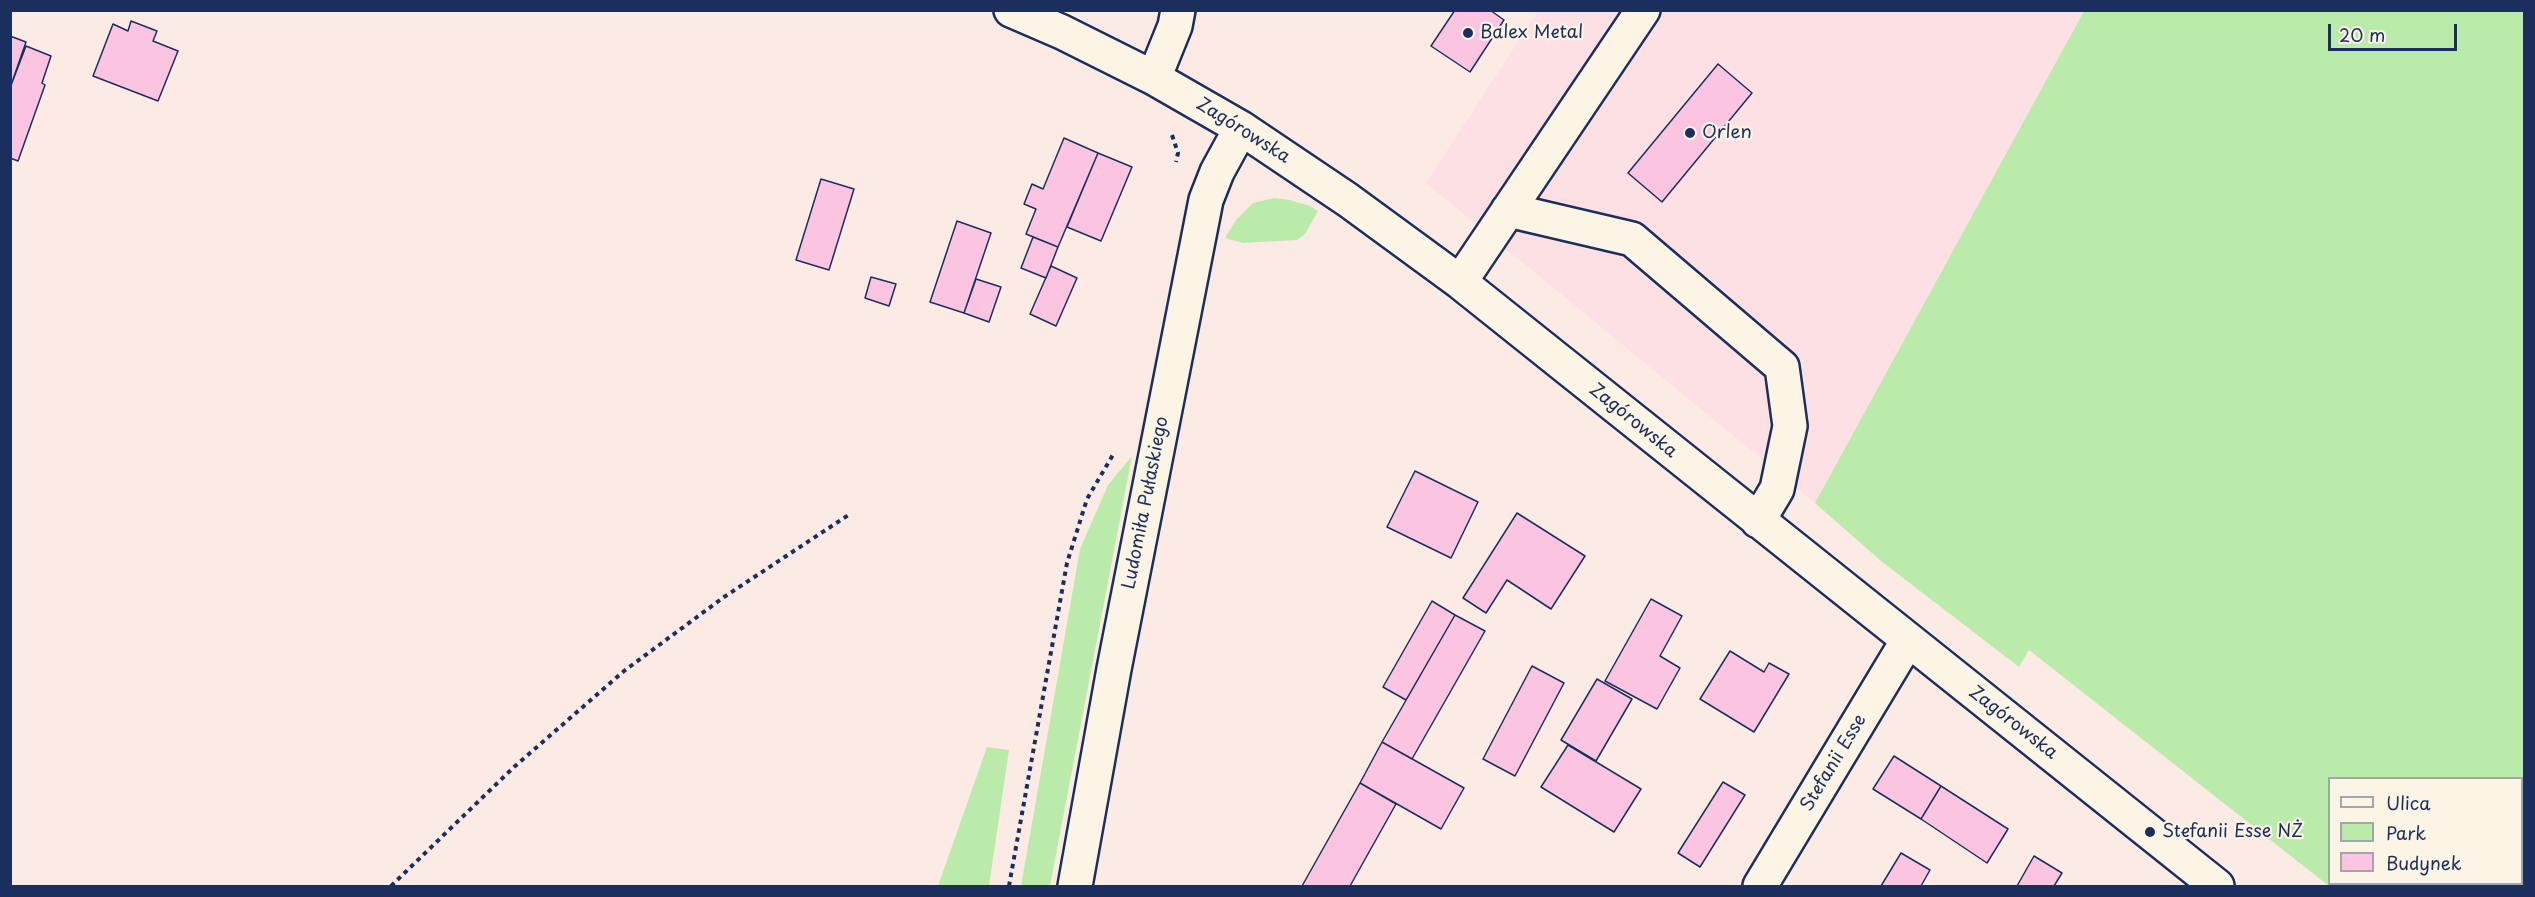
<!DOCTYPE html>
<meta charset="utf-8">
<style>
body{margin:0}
#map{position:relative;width:2535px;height:897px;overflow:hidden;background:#fcebe4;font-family:"Playpen Sans",sans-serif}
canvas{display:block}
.frame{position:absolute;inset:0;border:12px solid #1b2f5e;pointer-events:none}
.legend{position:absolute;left:2328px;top:777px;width:195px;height:108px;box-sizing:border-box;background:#fcf5e5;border:2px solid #a2a6af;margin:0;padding:8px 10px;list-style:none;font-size:18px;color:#1b2f5e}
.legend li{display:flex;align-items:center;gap:12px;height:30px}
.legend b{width:30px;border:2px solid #a2a6af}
.scale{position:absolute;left:2328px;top:24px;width:129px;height:27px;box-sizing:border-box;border:3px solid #1b2f5e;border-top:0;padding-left:8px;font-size:18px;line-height:21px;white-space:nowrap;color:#1b2f5e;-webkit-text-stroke:4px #fcf5e5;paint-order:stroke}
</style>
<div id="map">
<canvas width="2535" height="897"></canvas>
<div class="frame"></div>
<ul class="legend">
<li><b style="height:8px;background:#fcf5e5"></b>Ulica</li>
<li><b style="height:16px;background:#baebaa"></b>Park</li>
<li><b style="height:16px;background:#fbc5e1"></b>Budynek</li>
</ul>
<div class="scale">20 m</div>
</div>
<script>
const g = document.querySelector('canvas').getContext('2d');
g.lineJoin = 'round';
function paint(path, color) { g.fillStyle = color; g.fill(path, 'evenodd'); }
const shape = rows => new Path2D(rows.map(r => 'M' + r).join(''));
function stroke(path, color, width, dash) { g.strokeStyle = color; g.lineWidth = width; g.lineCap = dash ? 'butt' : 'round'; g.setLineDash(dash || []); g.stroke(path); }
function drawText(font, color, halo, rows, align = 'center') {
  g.font = font + ' "Playpen Sans",sans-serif'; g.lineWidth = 4.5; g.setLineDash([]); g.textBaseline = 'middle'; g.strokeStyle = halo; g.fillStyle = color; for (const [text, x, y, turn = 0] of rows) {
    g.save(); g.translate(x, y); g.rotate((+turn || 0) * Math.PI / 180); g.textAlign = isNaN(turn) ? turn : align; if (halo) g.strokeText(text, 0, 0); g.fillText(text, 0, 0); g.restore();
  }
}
paint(shape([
 [1538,11,2084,11,1815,503,1426,183]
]), '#fce0e3');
paint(shape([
 [2084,11,2524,11,2524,886,2329,886,2029,650,2019,667,1881,561,1815,503],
 [2330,778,2522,778,2522,884,2330,884],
 [1274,198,1290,200,1310,206,1318,211,1305,234,1297,240,1243,243,1225,238,1236,220,1253,203],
 [1132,456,1050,886,1021,886,1080,549,1108,485],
 [987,747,1009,750,989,886,938,886]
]), '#baebaa');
const building = shape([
 [1455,10,1490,10,1504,20,1470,72,1431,46,1455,10],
 [131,21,157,31,153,41,178,51,158,101,93,76,113,24,128,31,131,21],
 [10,36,26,42,10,88,10,36],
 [26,46,51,56,42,83,45,85,18,161,10,158,10,88,26,46],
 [1718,64,1752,93,1662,202,1628,173,1718,64],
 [1064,138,1098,153,1058,247,1026,234,1036,209,1024,204,1032,184,1043,189,1064,138],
 [1098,153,1132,167,1101,241,1067,227,1098,153],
 [821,179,854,189,829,270,796,260,821,179],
 [957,221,991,233,964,313,930,302,957,221],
 [1033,237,1058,247,1046,278,1021,268,1033,237],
 [1051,266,1077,278,1056,326,1030,314,1051,266],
 [871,277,896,284,889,306,865,298,871,277],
 [976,279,1001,287,989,322,964,313,976,279],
 [1415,471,1478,502,1451,558,1387,527,1415,471],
 [1517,513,1585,556,1551,609,1507,580,1486,613,1463,598,1517,513],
 [1651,599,1682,616,1660,656,1680,668,1657,709,1605,681,1651,599],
 [1432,601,1455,615,1406,700,1383,687,1432,601],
 [1455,615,1485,631,1412,759,1382,742,1455,615],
 [1730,651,1764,672,1769,663,1789,674,1754,732,1700,699,1730,651],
 [1532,666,1564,683,1515,776,1483,759,1532,666],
 [1597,679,1632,699,1596,761,1561,740,1597,679],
 [1382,742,1464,788,1441,829,1360,783,1382,742],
 [1568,745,1641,789,1614,832,1541,787,1568,745],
 [1894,756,1941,786,1921,819,1873,789,1894,756],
 [1723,782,1745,795,1700,867,1678,853,1723,782],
 [1360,783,1396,804,1350,886,1302,886,1360,783],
 [1941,786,2008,829,1987,863,1921,819,1941,786],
 [1901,853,1930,870,1921,886,1881,886,1901,853],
 [2034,856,2062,873,2054,886,2017,886,2034,856]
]);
paint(building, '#fbc5e1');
stroke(building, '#1b2f5e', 1.5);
const minor = shape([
 [1011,10,1062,32,1154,78,1241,128,1348,200,1460,282,2217,886],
 [1154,78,1175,26,1178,10],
 [1508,210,1632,239,1782,367,1790,426,1777,489,1758,521],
 [1460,282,1643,10],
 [1075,886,1114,669,1206,200,1217,172,1241,128],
 [1760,886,1908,640]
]);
stroke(minor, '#1b2f5e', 38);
stroke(shape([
 [1172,135,1178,153,1176,162],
 [391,886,514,767,624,671,724,597,850,514],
 [1009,886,1067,563,1087,499,1114,453]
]), '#1b2f5e', 4, [4.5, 4.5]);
stroke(minor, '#fcf5e5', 33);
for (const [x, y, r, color] of [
 [1468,33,6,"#1b2f5e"],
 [1690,133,6,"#1b2f5e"],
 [2150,832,6,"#1b2f5e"]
]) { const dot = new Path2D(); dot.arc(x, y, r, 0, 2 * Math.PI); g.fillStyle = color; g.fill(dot); stroke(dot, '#fcf5e5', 2); }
drawText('18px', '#1b2f5e', '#fcf5e5', [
 ["Balex Metal",1480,33],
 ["Orlen",1702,133],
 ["Stefanii Esse NŻ",2162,832]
], 'left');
drawText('18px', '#1b2f5e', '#fcf5e5', [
 ["Zagórowska",1243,131,32],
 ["Zagórowska",1633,421,39],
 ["Ludomiła Pułaskiego",1146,503,-79],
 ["Zagórowska",2013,723,38],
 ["Stefanii Esse",1834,763,-59]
]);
</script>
